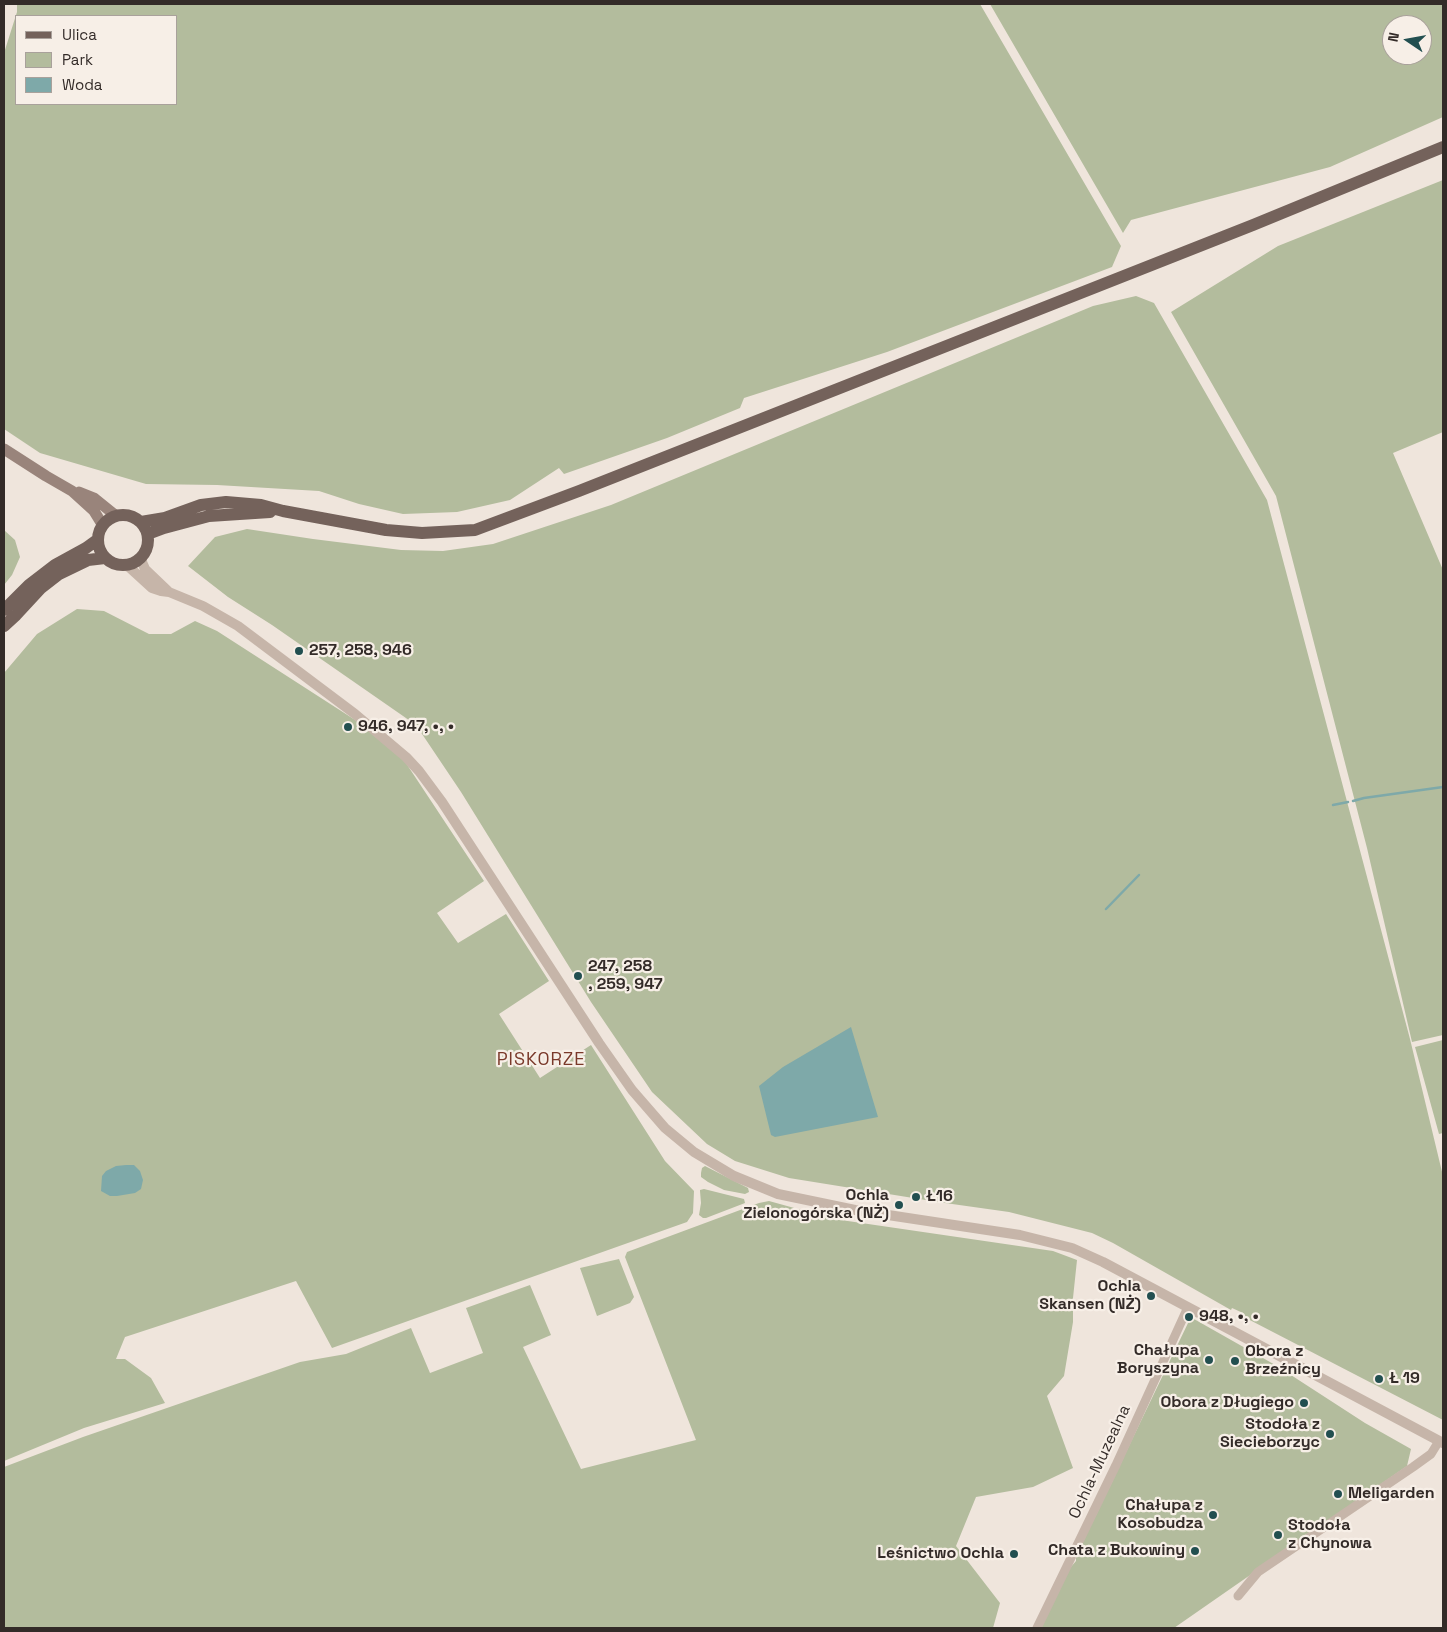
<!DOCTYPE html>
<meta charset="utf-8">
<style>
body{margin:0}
#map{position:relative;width:1447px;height:1632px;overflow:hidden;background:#efe5dc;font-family:"Space Grotesk",sans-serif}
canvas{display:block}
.frame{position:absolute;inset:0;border:5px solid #332b28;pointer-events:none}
.legend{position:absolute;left:15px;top:15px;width:162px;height:90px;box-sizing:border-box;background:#f7efe7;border:1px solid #a9a19b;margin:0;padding:6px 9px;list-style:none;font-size:15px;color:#332b28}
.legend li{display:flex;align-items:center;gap:10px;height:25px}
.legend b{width:25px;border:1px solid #a9a19b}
.north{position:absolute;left:1382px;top:15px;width:50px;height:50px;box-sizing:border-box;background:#f7efe7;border:1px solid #a9a19b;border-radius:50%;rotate:282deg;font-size:14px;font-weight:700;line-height:20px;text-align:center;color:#332b28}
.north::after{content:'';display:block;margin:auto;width:18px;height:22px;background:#224f50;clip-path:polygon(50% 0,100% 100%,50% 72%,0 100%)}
</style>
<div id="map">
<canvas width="1447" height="1632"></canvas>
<div class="frame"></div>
<ul class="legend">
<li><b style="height:6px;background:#74625b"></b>Ulica</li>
<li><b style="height:14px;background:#b3bc9d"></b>Park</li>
<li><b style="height:14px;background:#7ea9a9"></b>Woda</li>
</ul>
<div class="north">N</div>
</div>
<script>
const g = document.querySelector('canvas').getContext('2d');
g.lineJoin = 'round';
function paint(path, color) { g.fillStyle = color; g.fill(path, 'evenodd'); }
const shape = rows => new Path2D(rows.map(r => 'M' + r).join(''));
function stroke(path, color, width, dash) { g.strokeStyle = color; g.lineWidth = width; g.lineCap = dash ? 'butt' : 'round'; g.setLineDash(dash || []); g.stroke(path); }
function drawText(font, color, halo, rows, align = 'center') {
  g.font = font + ' "Space Grotesk",sans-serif'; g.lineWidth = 4.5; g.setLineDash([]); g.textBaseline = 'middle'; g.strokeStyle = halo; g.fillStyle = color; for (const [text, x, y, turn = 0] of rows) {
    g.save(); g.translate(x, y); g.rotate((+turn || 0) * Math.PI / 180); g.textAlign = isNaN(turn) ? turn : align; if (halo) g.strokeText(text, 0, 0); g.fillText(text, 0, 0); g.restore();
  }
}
paint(shape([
 [17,4,980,4,1121,246,1112,267,887,352,744,398,740,408,667,438,564,474,559,468,510,500,457,512,403,514,359,504,319,491,217,485,146,484,40,453,4,429,4,53,17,12],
 [16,16,176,16,176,104,16,104],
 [990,4,1443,4,1443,117,1330,167,1131,220,1123,233],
 [1392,25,1422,25,1422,55,1392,55],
 [1443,180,1443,432,1393,453,1443,570,1443,1035,1412,1042,1367,848,1276,496,1171,312,1278,246],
 [1136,296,1154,303,1267,500,1410,1039,1443,1176,1443,1420,1242,1316,1243,1313,1232,1308,1231,1310,1113,1243,1092,1233,1009,1212,938,1202,789,1178,735,1161,707,1144,652,1092,591,1002,461,792,416,725,272,625,228,597,188,566,215,537,247,529,313,539,401,550,443,551,493,544,611,505,1093,306],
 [4,530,15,540,20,557,12,575,4,585],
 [77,609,104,611,149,634,171,634,195,621,217,631,394,745,484,881,437,913,458,943,506,914,549,981,499,1014,540,1078,591,1045,665,1161,694,1191,693,1213,687,1222,332,1348,296,1281,125,1337,116,1359,125,1359,151,1378,165,1403,84,1428,4,1461,4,673,37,634],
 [1443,1040,1443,1133,1439,1134,1415,1047],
 [705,1166,748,1188,749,1192,745,1194,724,1190,708,1182,701,1177,701,1173,702,1168],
 [704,1189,744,1199,745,1203,706,1218,703,1218,699,1215,701,1203,700,1191,700,1190],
 [769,1201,834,1219,1053,1251,1077,1260,1073,1298,1073,1322,1064,1376,1047,1396,1073,1468,1033,1487,976,1497,956,1546,1000,1603,993,1628,4,1628,4,1467,83,1437,300,1362,346,1354,411,1328,430,1373,483,1353,466,1308,530,1285,551,1335,523,1347,581,1469,696,1440,625,1257,627,1252,759,1203],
 [619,1259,634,1297,630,1303,597,1316,580,1268],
 [1194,1319,1277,1366,1365,1423,1411,1449,1407,1466,1174,1628,1040,1628,1070,1568,1076,1561,1076,1556,1189,1321]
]), '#b3bc9d');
paint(shape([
 [851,1027,878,1117,775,1137,771,1135,759,1086,783,1067],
 [126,1165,134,1165,140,1171,143,1180,141,1189,135,1193,117,1196,110,1196,101,1191,102,1176,106,1171,116,1166]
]), '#7ea9a9');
stroke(shape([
 [1353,801,1364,798,1443,787],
 [1333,805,1348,802],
 [1106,909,1139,875]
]), '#7ea9a9', 2.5);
stroke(shape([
 [1238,1596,1258,1572,1413,1467,1431,1454,1439,1441],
 [1037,1628,1116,1465,1188,1307]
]), '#c6b5a9', 9);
stroke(shape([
 [142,556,142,562,145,569,168,591],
 [124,565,129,567,152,588,161,591,169,592,203,606,238,626,355,714,406,757,419,771,442,802,599,1043,632,1090,665,1128,694,1152,734,1176,778,1194,855,1210,1020,1235,1072,1248,1103,1262,1443,1443]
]), '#c6b5a9', 10);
stroke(shape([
 [4,449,46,476,72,491,94,511,102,524],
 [79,492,94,498,115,515]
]), '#99847b', 11);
stroke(shape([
 '98 540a25 25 0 1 1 50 0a25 25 0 1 1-50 0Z',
 [141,522,165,518,201,505,226,502,261,505,283,511,386,530,422,533,475,530,579,491,1253,225,1443,147],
 [148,534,164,528,209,516,270,512],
 [4,610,29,585,55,565,86,548,97,540],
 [4,626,16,615,41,588,59,574,88,560,105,558]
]), '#74625b', 12);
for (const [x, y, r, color] of [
 [299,651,5,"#224f50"],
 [348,727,5,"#224f50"],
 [578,976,5,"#224f50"],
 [916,1197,5,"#224f50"],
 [899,1205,5,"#224f50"],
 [1151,1296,5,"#224f50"],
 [1189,1317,5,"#224f50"],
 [1209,1360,5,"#224f50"],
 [1235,1361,5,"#224f50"],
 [1379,1379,5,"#224f50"],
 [1304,1403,5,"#224f50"],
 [1330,1434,5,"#224f50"],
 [1338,1494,5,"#224f50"],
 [1213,1515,5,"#224f50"],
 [1278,1535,5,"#224f50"],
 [1195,1551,5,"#224f50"],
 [1014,1554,5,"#224f50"]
]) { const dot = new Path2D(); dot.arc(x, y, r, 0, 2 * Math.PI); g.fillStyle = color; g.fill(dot); stroke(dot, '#f7efe7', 2); }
drawText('bold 16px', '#332b28', '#f7efe7', [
 ["257, 258, 946",309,651],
 ["946, 947, •, •",358,727],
 ["247, 258",588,967],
 [", 259, 947",588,985],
 ["Ochla",889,1196,"right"],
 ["Zielonogórska (NŻ)",889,1214,"right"],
 ["Ł16",926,1197],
 ["Ochla",1141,1287,"right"],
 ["Skansen (NŻ)",1141,1305,"right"],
 ["948, •, •",1199,1317],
 ["Chałupa",1199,1351,"right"],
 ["Boryszyna",1199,1369,"right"],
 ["Obora z",1245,1352],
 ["Brzeźnicy",1245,1370],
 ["Ł 19",1389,1379],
 ["Obora z Długiego",1294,1403,"right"],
 ["Stodoła z",1320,1425,"right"],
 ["Siecieborzyc",1320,1443,"right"],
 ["Meligarden",1348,1494],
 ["Chałupa z",1203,1506,"right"],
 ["Kosobudza",1203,1524,"right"],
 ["Stodoła",1288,1526],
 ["z Chynowa",1288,1544],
 ["Chata z Bukowiny",1185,1551,"right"],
 ["Leśnictwo Ochla",1004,1554,"right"]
], 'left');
drawText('16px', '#332b28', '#f7efe7', [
 ["Ochla-Muzealna",1100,1462,-65]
]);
g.letterSpacing = '1px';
drawText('18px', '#7a392a', '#f7efe7', [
 ["PISKORZE",541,1060]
]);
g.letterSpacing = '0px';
</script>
